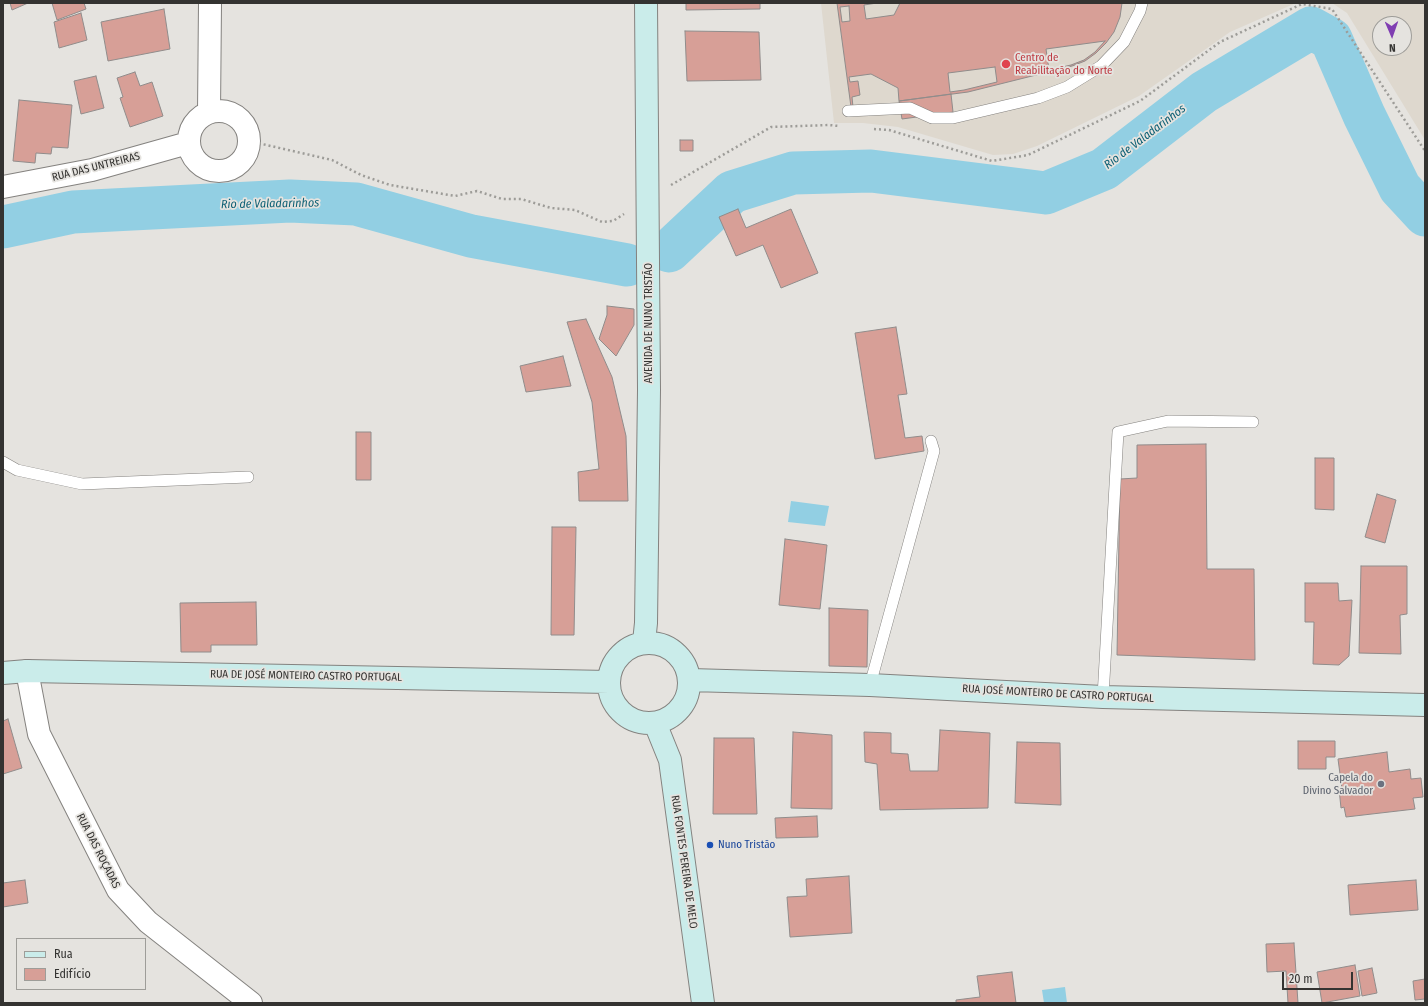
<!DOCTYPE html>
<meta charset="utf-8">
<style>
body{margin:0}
#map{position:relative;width:1428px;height:1006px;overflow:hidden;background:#e5e3df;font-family:"Fira Sans Condensed",sans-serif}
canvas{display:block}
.frame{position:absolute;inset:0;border:4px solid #343331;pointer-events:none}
.legend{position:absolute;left:16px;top:938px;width:130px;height:52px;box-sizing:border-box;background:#e5e3df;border:1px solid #9e9d99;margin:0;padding:5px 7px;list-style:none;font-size:12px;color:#343331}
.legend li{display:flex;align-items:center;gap:8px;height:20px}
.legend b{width:20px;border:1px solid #9e9d99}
.north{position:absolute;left:1372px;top:16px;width:40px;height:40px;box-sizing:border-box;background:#e5e3df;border:1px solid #9e9d99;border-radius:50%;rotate:178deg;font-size:11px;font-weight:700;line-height:16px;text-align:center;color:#343331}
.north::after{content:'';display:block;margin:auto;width:14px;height:18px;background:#803eb2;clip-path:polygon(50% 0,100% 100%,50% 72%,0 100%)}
.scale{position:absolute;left:1282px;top:972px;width:71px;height:18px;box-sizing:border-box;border:2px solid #343331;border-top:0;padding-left:5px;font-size:12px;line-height:14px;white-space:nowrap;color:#343331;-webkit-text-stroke:3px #e5e3df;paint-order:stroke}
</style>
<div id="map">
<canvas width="1428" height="1006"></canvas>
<div class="frame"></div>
<ul class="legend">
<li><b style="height:5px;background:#caecea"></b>Rua</li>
<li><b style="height:11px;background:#d79f97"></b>Edifício</li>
</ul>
<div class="north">N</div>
<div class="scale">20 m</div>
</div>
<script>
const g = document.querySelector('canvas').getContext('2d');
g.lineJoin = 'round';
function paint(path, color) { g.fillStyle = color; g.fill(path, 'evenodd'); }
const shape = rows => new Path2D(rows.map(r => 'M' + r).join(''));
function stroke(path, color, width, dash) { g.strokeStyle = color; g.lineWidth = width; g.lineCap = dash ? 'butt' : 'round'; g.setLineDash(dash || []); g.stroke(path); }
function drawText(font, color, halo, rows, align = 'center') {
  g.font = font + ' "Fira Sans Condensed",sans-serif'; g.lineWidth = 3.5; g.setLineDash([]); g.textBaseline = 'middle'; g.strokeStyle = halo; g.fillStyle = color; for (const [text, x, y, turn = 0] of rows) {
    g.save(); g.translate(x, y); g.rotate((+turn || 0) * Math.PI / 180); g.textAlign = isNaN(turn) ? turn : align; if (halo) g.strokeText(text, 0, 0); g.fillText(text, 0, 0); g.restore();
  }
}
paint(shape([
 [821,3,1296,3,1230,32,1139,96,1037,146,1013,154,993,155,898,127,863,123,834,123],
 [1332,3,1425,3,1425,140,1347,13],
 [1380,24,1404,24,1404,48,1380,48]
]), '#ded8ce');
paint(shape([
 [791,501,829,506,825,526,788,522],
 [1065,987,1067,1003,1044,1003,1042,990]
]), '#92cfe3');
stroke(shape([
 [3,227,73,212,290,201,356,204,471,236,627,265],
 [669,251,732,192,793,173,871,171,1046,193,1104,169,1204,92,1311,28,1331,39,1364,115,1400,188,1425,215]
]), '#92cfe3', 43);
const building = shape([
 [10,3,28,3,12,10,10,3],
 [52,3,84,3,86,9,57,20,52,3],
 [686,3,760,3,760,9,686,10,686,3],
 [837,3,877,3,864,5,866,19,894,15,900,3,1122,3,1120,17,1114,32,1106,43,1096,53,1085,61,1072,66,968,92,899,101,898,88,871,74,849,77,850,82,858,81,860,95,852,97,853,107,851,107,837,3],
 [849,6,850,21,842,22,840,7,849,6],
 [1105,41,1095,52,1084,60,1071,65,1049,70,1046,49,1105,41],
 [995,67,997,82,964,90,950,92,948,73,995,67],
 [164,9,170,49,108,61,101,22,164,9],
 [81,13,87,40,59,48,54,22,81,13],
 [685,31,759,32,761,80,687,81,685,31],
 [135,72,140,86,152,82,163,116,130,127,120,98,123,97,117,78,135,72],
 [96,76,104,108,81,114,74,81,96,76],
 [951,94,953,112,902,119,899,101,951,94],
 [19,100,72,105,68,148,52,147,51,154,36,153,35,163,13,161,19,100],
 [680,140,693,140,693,151,680,151,680,140],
 [738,209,746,228,791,209,818,273,781,288,763,245,736,256,719,217,738,209],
 [607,306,634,309,634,325,616,356,599,339,607,315,607,306],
 [586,319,612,377,626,436,628,501,579,501,578,472,599,469,592,402,567,322,586,319],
 [896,327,907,394,898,395,905,438,922,436,924,451,875,459,855,333,896,327],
 [563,356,571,386,526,392,520,366,563,356],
 [356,432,371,432,371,480,356,480,356,432],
 [1206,444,1207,569,1254,569,1255,660,1117,655,1120,479,1137,478,1137,445,1206,444],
 [1315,458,1334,458,1334,510,1315,509,1315,458],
 [1377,494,1396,500,1385,543,1365,537,1377,494],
 [552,527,576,527,574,635,551,635,552,527],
 [785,539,827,545,820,609,779,605,785,539],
 [1361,566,1407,566,1407,614,1400,615,1401,654,1359,653,1361,566],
 [1305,583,1338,583,1339,601,1352,600,1349,656,1339,665,1313,664,1314,622,1305,622,1305,583],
 [256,602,257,645,211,645,211,652,181,652,180,603,256,602],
 [829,608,868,610,867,667,829,666,829,608],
 [8,719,22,768,3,774,3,721,8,719],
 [940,730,990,733,988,808,880,810,877,764,865,762,864,732,891,733,891,753,908,754,910,771,938,771,940,730],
 [793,732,832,735,832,809,791,808,793,732],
 [714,738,754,738,757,814,713,814,714,738],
 [1298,741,1335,741,1335,757,1326,757,1326,769,1298,769,1298,741],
 [1017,742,1060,743,1061,805,1015,803,1017,742],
 [1387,752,1389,772,1410,769,1411,779,1421,778,1423,797,1413,798,1415,809,1346,817,1344,807,1341,808,1339,789,1342,789,1338,759,1387,752],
 [817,816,818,837,776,838,775,818,817,816],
 [849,876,852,933,790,937,787,897,807,896,806,879,849,876],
 [25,880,28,903,3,907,3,883,25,880],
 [1416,880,1418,910,1350,915,1348,885,1416,880],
 [1294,943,1298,1003,1288,1003,1286,971,1267,972,1266,944,1294,943],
 [1355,965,1360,996,1322,1003,1317,972,1355,965],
 [1372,968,1377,993,1362,996,1358,971,1372,968],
 [1012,972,1016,1003,956,1003,956,1000,980,997,977,976,1012,972],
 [1425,979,1425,999,1415,1000,1413,981,1425,979]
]);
paint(building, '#d79f97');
stroke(building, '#908c8b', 1);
const lane = shape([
 [848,111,910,108,932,118,953,118,1038,98,1067,87,1101,66,1124,42,1140,11,1142,3],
 [3,462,17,470,82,484,248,477],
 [870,685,934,451,931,441],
 [1103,697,1118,432,1168,421,1253,422]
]);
const street = shape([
 '189 141a30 30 0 1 1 60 0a30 30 0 1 1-60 0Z',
 [209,112,210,3],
 [3,187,92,170,188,143],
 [27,671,39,734,118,890,148,922,251,1003]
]);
const secondary = shape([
 [644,642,646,623,649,390,646,3],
 '609 683a40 40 0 1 1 80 0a40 40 0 1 1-80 0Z',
 [3,673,27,671,609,682],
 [690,680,870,685,1103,697,1425,705],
 [655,723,670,760,703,1003]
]);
stroke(lane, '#84827f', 12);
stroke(street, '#84827f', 24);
stroke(secondary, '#84827f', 24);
stroke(shape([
 [874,129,889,130,992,161,1028,155,1140,101,1220,42,1302,4,1332,9,1425,151],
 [249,141,332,160,361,175,390,185,455,196,477,191,502,199,521,199,551,208,575,210,602,222,613,221,624,214],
 [671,185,771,127,829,125,839,126]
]), '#9d9c98', 2.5, [2, 3]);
stroke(lane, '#fff', 11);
stroke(street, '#fff', 22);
stroke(secondary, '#caecea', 22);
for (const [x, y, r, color] of [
 [1006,64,5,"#e0444e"],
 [1381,784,4,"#6b7280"],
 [710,845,4,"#1a4fb4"]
]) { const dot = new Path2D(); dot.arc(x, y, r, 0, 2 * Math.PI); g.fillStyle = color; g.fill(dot); stroke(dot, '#e5e3df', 1.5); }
drawText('11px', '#be3a42', '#e5e3df', [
 ["Centro de",1015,58],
 ["Reabilitação do Norte",1015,71]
], 'left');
drawText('11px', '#343331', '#e5e3df', [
 ["RUA DAS UNTREIRAS",96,167,-14],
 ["AVENIDA DE NUNO TRISTÃO",649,323,-90],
 ["RUA DE JOSÉ MONTEIRO CASTRO PORTUGAL",306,676,1],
 ["RUA JOSÉ MONTEIRO DE CASTRO PORTUGAL",1058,694,3],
 ["RUA DAS ROÇADAS",98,851,63],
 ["RUA FONTES PEREIRA DE MELO",684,862,82]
]);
drawText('11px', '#5b616d', '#e5e3df', [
 ["Capela do",1373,778],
 ["Divino Salvador",1373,791]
], 'right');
drawText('11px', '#164399', '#e5e3df', [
 ["Nuno Tristão",718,845]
], 'left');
drawText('italic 12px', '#0c5f74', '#e5e3df', [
 ["Rio de Valadarinhos",1145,137,-37],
 ["Rio de Valadarinhos",270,204,-1]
]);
</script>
